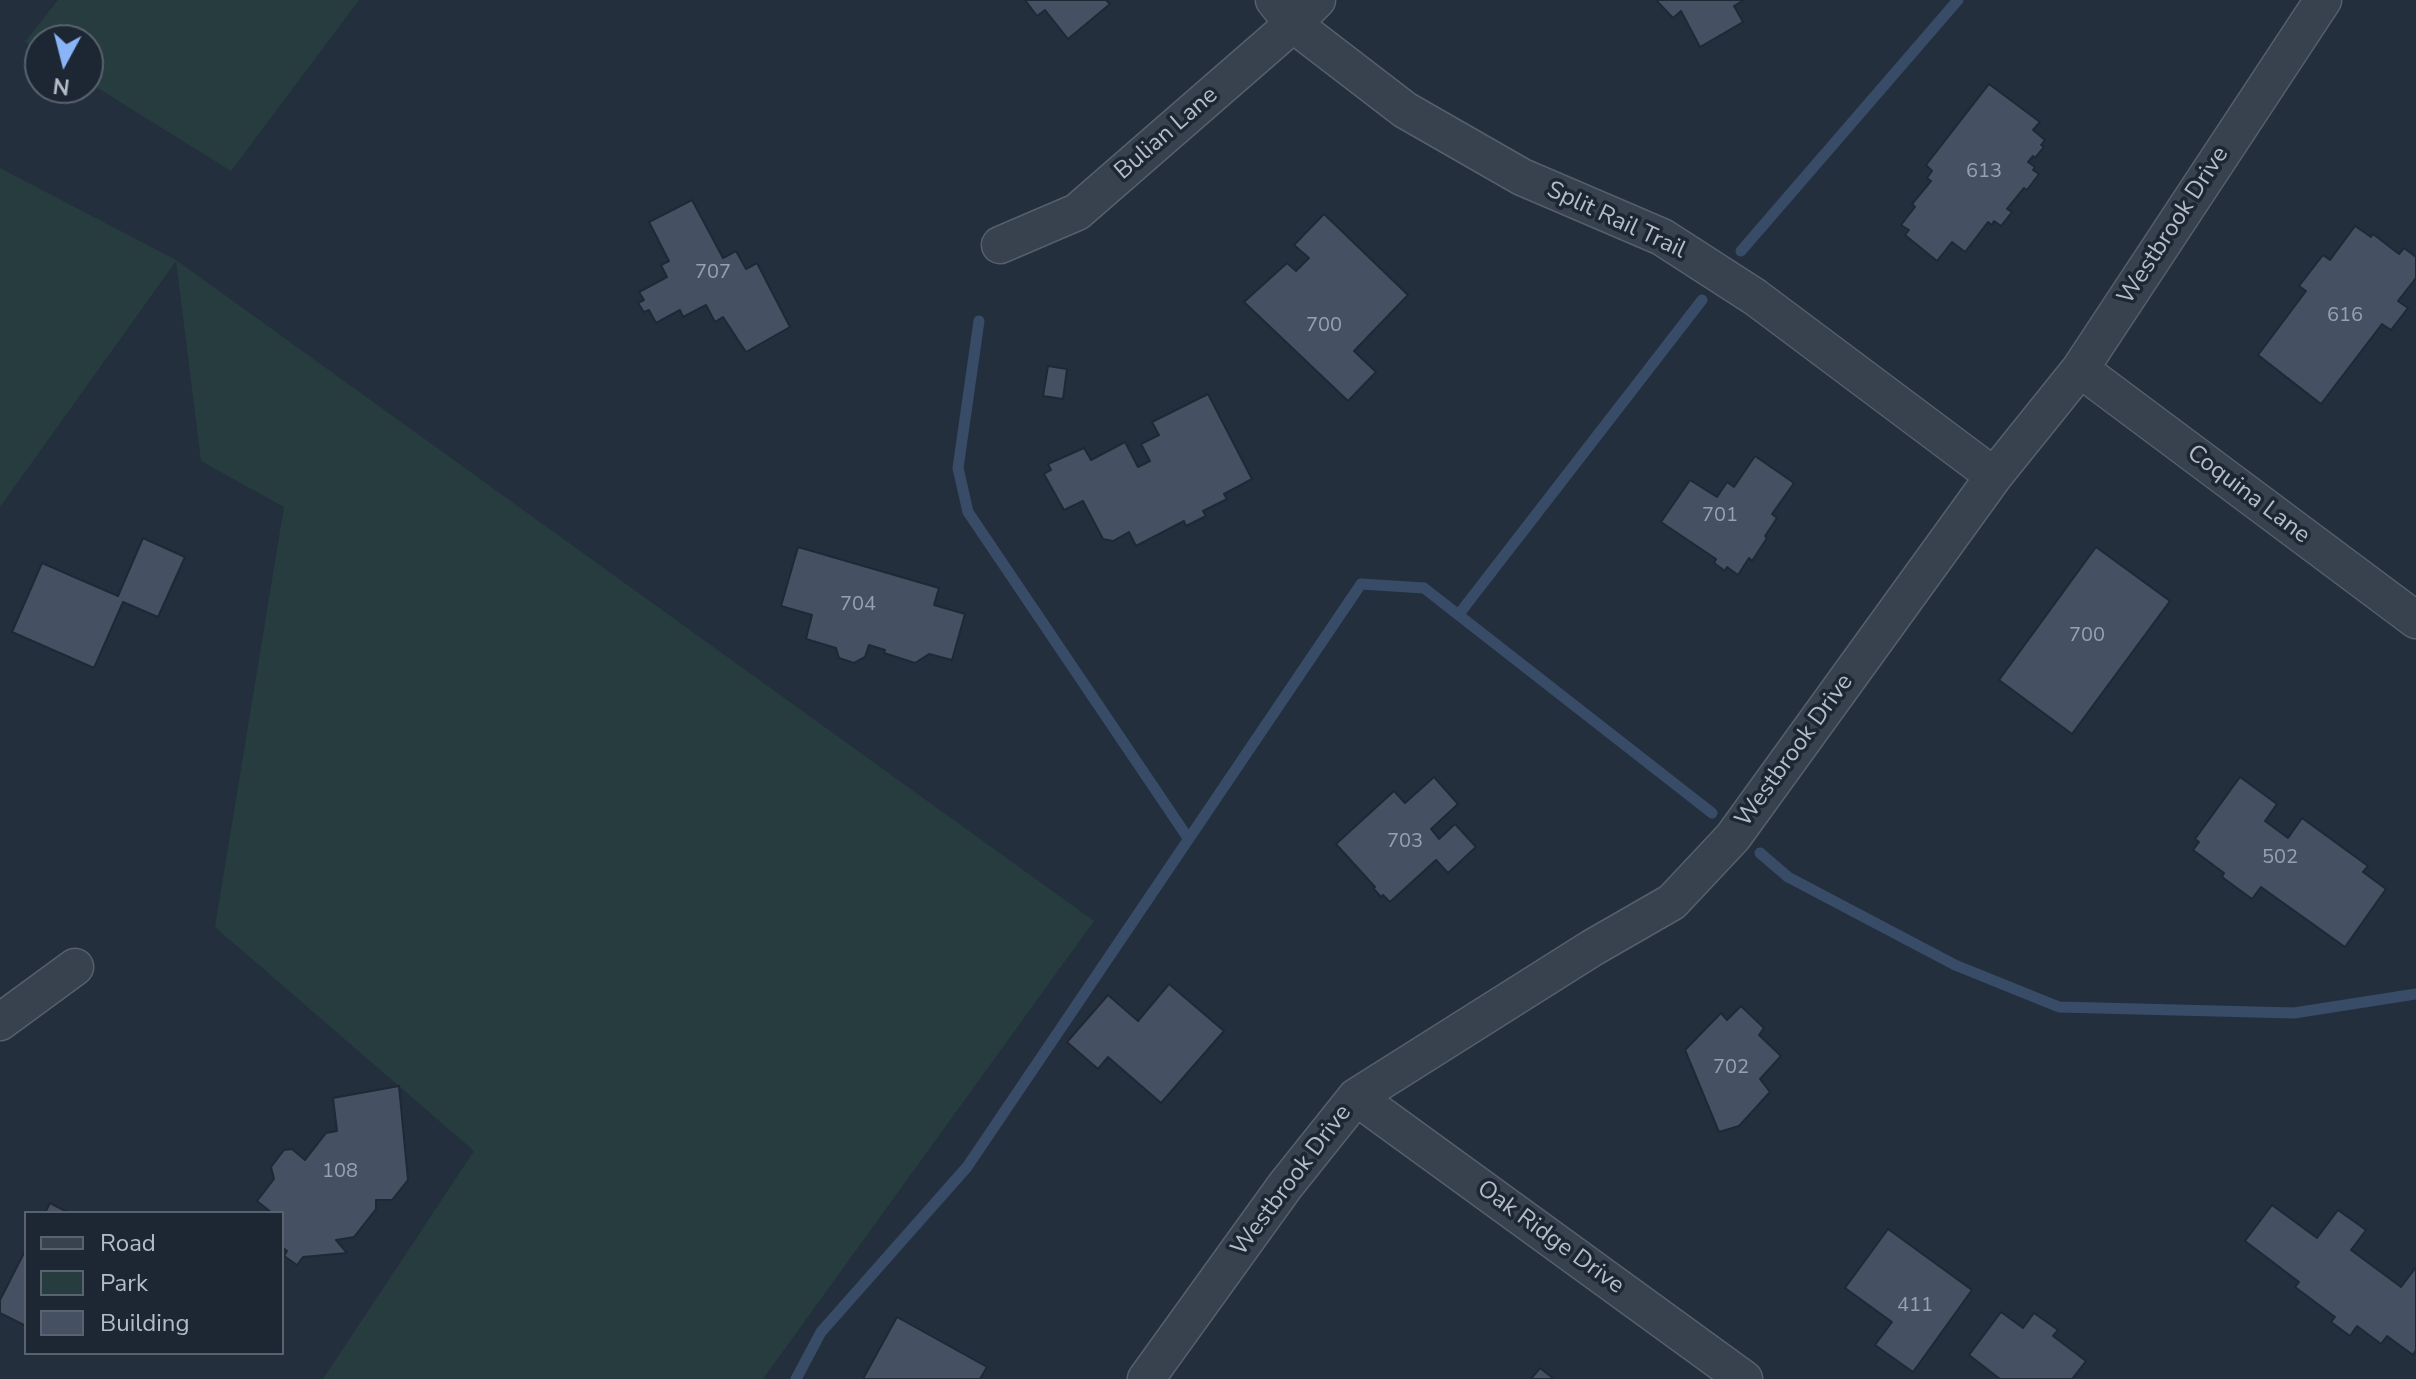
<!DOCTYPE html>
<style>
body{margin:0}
#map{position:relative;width:2416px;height:1379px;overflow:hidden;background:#242f3e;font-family:"Nunito Sans",sans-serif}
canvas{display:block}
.legend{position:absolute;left:24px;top:1211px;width:260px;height:144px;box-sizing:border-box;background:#1d2633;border:2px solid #59626f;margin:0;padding:10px 14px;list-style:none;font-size:24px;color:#b4bcc9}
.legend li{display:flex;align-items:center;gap:16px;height:40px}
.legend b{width:40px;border:2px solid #59626f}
.north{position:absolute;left:24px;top:24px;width:80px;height:80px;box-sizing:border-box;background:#1d2633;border:2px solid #59626f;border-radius:50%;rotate:187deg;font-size:22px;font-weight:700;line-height:32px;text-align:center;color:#b4bcc9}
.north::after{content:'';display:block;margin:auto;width:28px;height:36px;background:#8ab4f8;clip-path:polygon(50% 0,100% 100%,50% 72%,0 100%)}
</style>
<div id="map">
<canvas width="2416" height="1379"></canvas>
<ul class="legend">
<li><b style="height:10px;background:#38414e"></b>Road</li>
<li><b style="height:22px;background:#263c3f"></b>Park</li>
<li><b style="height:22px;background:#455162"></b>Building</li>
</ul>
<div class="north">N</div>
</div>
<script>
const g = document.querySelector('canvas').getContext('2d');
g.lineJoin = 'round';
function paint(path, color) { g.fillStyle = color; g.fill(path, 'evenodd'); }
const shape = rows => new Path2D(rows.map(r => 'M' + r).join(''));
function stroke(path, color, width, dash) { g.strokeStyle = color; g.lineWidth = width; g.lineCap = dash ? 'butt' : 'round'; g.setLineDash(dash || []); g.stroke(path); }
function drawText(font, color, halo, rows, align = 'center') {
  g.font = font + ' "Nunito Sans",sans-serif'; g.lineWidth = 7; g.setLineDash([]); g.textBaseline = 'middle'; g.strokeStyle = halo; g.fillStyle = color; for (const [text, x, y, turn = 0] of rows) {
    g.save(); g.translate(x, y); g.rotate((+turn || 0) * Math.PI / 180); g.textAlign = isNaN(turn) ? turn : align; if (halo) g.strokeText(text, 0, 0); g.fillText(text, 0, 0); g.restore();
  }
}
paint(shape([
 [58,0,359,0,231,171,88,82,88,40,40,40,40,52,25,42],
 [0,168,176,260,1094,921,763,1379,323,1379,474,1151,215,927,284,507,201,461,176,261,0,507]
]), '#263c3f');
stroke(shape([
 [1741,251,1958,0],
 [979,321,958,468,968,512,1188,838],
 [1459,614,1702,300],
 [1760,853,1788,877,1955,965,2059,1007,2294,1013,2416,994],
 [796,1379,821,1332,967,1167,1361,584,1424,588,1712,813]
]), '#394c67', 11);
const building = shape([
 [1025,0,1106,0,1110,4,1068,39,1045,10,1037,16,1025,0],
 [1656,0,1744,0,1734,6,1743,22,1700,47,1681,11,1673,18,1656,0],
 [1989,84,2040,122,2033,130,2045,140,2041,145,2044,147,2035,158,2033,156,2028,162,2035,167,2033,170,2039,174,2027,190,2024,188,2007,209,2012,212,2001,226,1994,221,1992,225,1988,222,1965,252,1952,242,1937,261,1905,235,1909,230,1901,225,1915,207,1912,204,1931,181,1927,178,1932,171,1926,165,1989,84],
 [692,200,723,258,736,251,746,269,757,263,790,327,746,352,723,317,715,322,706,305,683,317,680,310,656,323,649,310,644,312,638,303,644,300,639,292,667,277,661,265,669,261,649,222,692,200],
 [1324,214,1408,295,1354,351,1376,372,1348,401,1244,302,1287,263,1296,271,1309,258,1294,245,1324,214],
 [2355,226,2371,237,2373,234,2399,254,2404,248,2416,257,2416,278,2398,301,2408,308,2391,330,2382,324,2321,404,2258,355,2306,291,2299,286,2323,255,2330,260,2355,226],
 [1048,366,1067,369,1063,399,1043,396,1048,366],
 [1208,394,1252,479,1224,494,1227,499,1203,511,1206,516,1186,526,1184,521,1136,546,1129,532,1113,541,1103,539,1083,501,1064,510,1044,474,1051,470,1048,464,1084,448,1091,460,1125,442,1138,467,1150,461,1141,444,1159,435,1152,422,1208,394],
 [1755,456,1794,483,1772,514,1777,518,1765,536,1767,538,1752,561,1749,558,1738,575,1727,567,1725,571,1714,563,1716,559,1661,522,1690,480,1717,497,1727,482,1734,487,1755,456],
 [143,538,185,557,158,617,123,602,94,668,12,632,42,563,118,596,143,538],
 [798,547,939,588,934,605,965,614,952,660,929,654,915,663,884,653,885,650,869,645,865,657,854,663,839,658,836,648,806,639,812,615,781,606,798,547],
 [2096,547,2170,601,2072,734,1999,680,2096,547],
 [1434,777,1458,804,1431,829,1439,839,1455,824,1476,847,1448,873,1436,860,1390,902,1383,895,1381,897,1373,888,1375,887,1336,844,1394,791,1405,803,1434,777],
 [2240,777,2277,804,2265,821,2288,838,2302,818,2368,866,2363,872,2386,889,2345,947,2261,887,2252,899,2222,877,2224,873,2193,850,2199,842,2195,839,2240,777],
 [1169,984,1224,1031,1161,1103,1108,1057,1098,1069,1067,1042,1108,995,1138,1021,1169,984],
 [1741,1006,1764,1028,1759,1035,1781,1056,1760,1079,1770,1092,1739,1126,1719,1132,1685,1050,1721,1013,1727,1020,1741,1006],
 [399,1086,408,1180,392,1200,376,1200,376,1209,354,1237,336,1240,347,1253,303,1257,297,1265,284,1256,287,1251,282,1247,282,1213,272,1213,257,1201,274,1179,271,1167,284,1150,292,1149,305,1160,326,1133,337,1131,333,1098,399,1086],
 [50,1203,69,1213,45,1213,50,1203],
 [2272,1205,2317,1238,2338,1210,2366,1230,2351,1250,2401,1287,2416,1267,2416,1350,2413,1355,2387,1336,2381,1344,2357,1326,2350,1336,2331,1322,2335,1317,2295,1287,2299,1282,2245,1241,2272,1205],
 [1888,1229,1972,1290,1913,1372,1875,1345,1892,1322,1845,1288,1888,1229],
 [26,1249,26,1326,0,1313,0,1300,26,1249],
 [2001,1312,2023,1328,2034,1313,2058,1330,2053,1336,2086,1361,2072,1379,2000,1379,1969,1355,2001,1312],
 [897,1317,987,1367,980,1379,863,1379,897,1317],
 [1540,1368,1554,1379,1531,1379,1540,1368]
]);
paint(building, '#455162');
stroke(building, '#1f2835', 2);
const street = shape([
 [1274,0,1293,24,1405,110,1522,177,1662,237,1755,297,1994,476],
 [1000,245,1077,212,1293,24,1317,0],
 [2080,369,2416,620],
 [0,1022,75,967],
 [1356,1097,1744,1379],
 [1146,1379,1285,1186,1356,1097,1592,948,1672,902,1733,837,1994,476,2080,369,2323,0]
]);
stroke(street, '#565f6c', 39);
stroke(street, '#38414e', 36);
drawText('20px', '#98a1af', null, [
 ["613",1984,172],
 ["707",713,273],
 ["616",2345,316],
 ["700",1324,326],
 ["701",1720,516],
 ["704",858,605],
 ["700",2087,636],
 ["703",1405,842],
 ["502",2280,858],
 ["702",1731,1068],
 ["108",340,1172],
 ["411",1915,1306]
]);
drawText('24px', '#b4bcc9', '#1d2633', [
 ["Bulian Lane",1167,134,-41],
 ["Split Rail Trail",1616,221,25],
 ["Westbrook Drive",2174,226,-57],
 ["Coquina Lane",2248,495,37],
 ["Westbrook Drive",1795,751,-54],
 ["Westbrook Drive",1292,1181,-53],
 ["Oak Ridge Drive",1550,1238,36]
]);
</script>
